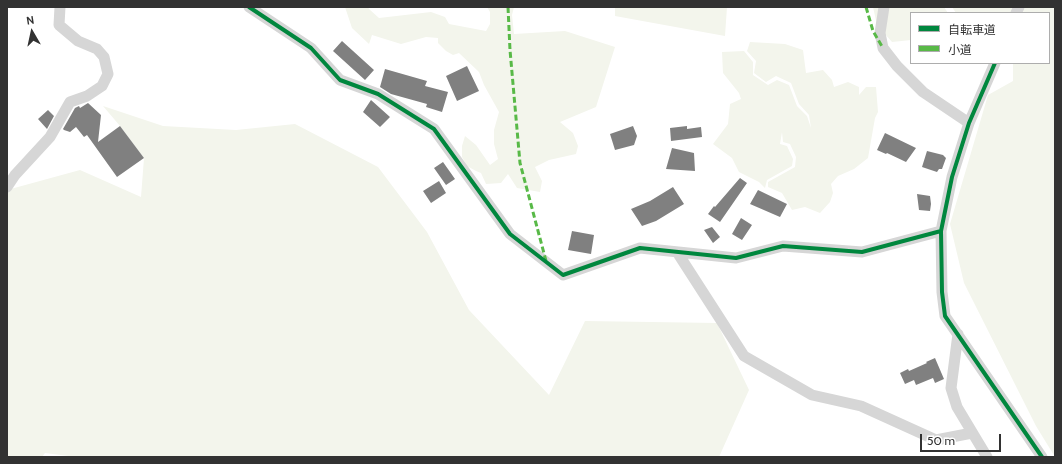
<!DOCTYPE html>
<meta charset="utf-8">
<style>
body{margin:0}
#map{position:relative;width:1062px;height:464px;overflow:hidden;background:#fff;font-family:Cabin,"Noto Sans JP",sans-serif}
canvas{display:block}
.frame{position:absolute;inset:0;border:8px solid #323232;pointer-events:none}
.legend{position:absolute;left:910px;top:12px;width:140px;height:52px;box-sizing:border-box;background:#fff;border:1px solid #adadad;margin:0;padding:5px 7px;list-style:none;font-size:12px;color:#323232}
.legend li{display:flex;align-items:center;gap:8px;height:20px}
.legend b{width:20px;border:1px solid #adadad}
.north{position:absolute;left:12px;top:12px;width:40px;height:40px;-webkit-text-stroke:3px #fff;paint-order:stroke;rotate:351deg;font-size:11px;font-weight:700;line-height:16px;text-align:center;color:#323232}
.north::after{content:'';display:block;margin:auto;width:14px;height:18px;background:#323232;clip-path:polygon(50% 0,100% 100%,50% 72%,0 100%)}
.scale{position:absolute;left:920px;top:434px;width:81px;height:18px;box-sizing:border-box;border:2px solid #323232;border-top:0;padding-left:5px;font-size:12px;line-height:14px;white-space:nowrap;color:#323232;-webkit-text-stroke:3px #fff;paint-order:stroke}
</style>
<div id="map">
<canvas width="1062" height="464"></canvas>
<div class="frame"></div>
<ul class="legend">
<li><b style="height:5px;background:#00873e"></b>自転車道</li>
<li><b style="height:5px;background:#58b947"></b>小道</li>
</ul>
<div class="north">N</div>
<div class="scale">50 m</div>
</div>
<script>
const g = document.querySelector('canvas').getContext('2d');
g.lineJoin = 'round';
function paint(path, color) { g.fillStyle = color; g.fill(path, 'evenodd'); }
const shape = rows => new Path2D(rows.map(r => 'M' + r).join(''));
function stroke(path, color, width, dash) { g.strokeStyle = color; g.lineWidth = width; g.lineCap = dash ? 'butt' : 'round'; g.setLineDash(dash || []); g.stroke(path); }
paint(shape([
 [345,7,368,7,369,9,379,18,431,12,445,17,449,24,486,31,490,24,490,12,487,7,514,7,512,15,514,34,565,31,615,47,596,107,560,122,573,133,578,146,576,154,549,160,535,167,542,181,540,192,517,188,508,174,501,183,486,184,481,173,476,171,467,166,462,157,462,146,465,136,476,145,490,165,498,159,494,144,494,130,499,112,484,85,479,72,459,53,453,55,446,51,438,43,438,38,426,37,401,44,372,35,369,44,352,28],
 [615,7,727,7,725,36,615,16],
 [873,7,944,7,948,13,911,13,911,40,892,42,877,25],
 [952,7,1055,7,1055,457,1036,426,964,283,950,224,988,95,1013,81,1013,63,1049,63,1049,13,956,13],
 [750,42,785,44,803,50,806,73,823,70,832,80,834,87,848,82,859,87,859,95,866,87,876,87,878,112,875,118,868,158,854,169,838,176,831,184,833,193,830,202,820,213,805,207,792,210,782,193,768,187,768,182,795,167,796,157,790,144,783,142,782,132,780,144,787,146,793,159,792,166,767,180,765,188,759,182,739,172,732,158,713,144,728,124,730,104,741,99,739,93,723,73,722,52,744,51,753,62,753,75,768,85,777,80,789,85,797,106,807,116,811,128,809,115,799,104,791,83,776,76,766,82,754,73,756,61,747,51],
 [103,106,163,126,236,130,295,124,378,167,427,232,469,310,549,395,585,321,717,323,749,390,719,457,76,457,45,453,42,457,7,457,7,190,80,170,141,197,144,158,120,126]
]), '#f3f5ec');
paint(shape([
 [342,41,374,70,365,80,333,51],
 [467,66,479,91,457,101,446,76],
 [385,69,427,81,425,86,448,92,442,112,426,107,427,104,391,94,380,87],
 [371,100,390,117,380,127,363,112],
 [88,103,101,115,98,142,120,126,144,158,117,177,87,135,84,137,76,127,70,132,64,130,63,129,75,108,79,106,80,108],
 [48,110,54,116,47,129,38,119],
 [633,126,637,136,634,145,615,150,610,134],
 [687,126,687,129,701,127,702,137,671,141,670,128],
 [885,133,916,148,906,162,887,153,886,154,877,150],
 [672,148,694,153,695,171,666,169],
 [927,151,943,155,946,158,942,169,939,169,937,172,922,167],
 [443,162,455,179,446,185,434,168],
 [740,178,747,183,720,222,708,214,714,206,715,207],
 [439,181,446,193,431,203,423,191],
 [673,187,684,204,656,221,642,226,631,209,650,201],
 [758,190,787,204,780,217,750,204],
 [917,194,930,196,931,204,930,211,919,210],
 [741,218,752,225,742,240,732,234],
 [712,227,720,237,713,243,704,230],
 [572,231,594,235,591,254,568,250],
 [935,358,944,379,935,383,933,378,916,385,914,380,905,384,900,373,908,369,909,371,927,363,926,362]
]), '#808080');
stroke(shape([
 [249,7,311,48,340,80,378,94,434,129,510,234,563,275,640,248,736,258,783,246,862,252,941,231],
 [884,7,880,33,883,48,897,66,923,92,969,123],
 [1016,13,1019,7],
 [995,63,969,123,952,177,941,231,942,292,945,316,1042,457],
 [7,187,15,175,50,137,70,102,87,96,102,86,108,74,104,57,97,49,78,41,59,25,60,7],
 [677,252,744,356,812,395,861,406,936,440,972,433],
 [958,334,951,388,957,407,987,457]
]), '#d6d6d6', 11);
stroke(shape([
 [508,7,510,50,520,163,546,261],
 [866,7,873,31,883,48]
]), '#58b947', 3, [6, 3]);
stroke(shape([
 [249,7,311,48,340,80,378,94,434,129,510,234,563,275,640,248,736,258,783,246,862,252,941,231],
 [995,63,969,123,952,177,941,231,942,292,945,316,1042,457]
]), '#00873e', 4);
</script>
